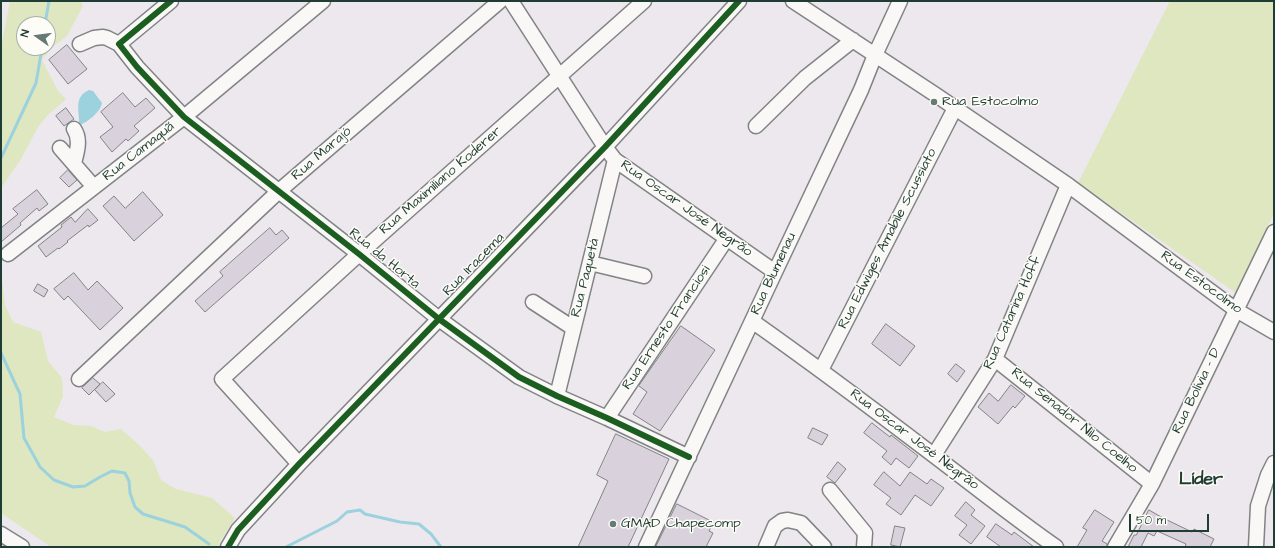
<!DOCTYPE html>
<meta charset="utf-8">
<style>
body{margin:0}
#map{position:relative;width:1275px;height:548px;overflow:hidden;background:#ede8ed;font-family:"Architects Daughter",sans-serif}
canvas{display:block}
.frame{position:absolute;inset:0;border:2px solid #1f3d34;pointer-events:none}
.north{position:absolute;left:16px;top:16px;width:40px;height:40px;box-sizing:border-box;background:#fdfcf7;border:1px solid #a4b0a9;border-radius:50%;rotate:284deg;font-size:11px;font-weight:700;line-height:16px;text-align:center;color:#1f3d34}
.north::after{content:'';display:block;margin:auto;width:14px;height:18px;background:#677975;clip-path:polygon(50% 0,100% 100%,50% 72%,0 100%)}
.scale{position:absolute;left:1129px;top:514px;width:80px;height:18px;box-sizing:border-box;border:2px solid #1f3d34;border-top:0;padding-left:5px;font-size:12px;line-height:14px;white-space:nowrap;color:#1f3d34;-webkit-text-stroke:3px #fdfcf7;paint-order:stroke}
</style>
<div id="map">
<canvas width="1275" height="548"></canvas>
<div class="frame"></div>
<div class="north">N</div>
<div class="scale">50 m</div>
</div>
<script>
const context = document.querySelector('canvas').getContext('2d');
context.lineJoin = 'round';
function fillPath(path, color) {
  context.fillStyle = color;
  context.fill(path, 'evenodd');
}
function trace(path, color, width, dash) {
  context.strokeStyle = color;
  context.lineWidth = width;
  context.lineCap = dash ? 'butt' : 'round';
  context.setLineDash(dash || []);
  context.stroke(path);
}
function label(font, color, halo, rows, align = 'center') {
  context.font = font + ' "Architects Daughter",sans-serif';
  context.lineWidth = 3;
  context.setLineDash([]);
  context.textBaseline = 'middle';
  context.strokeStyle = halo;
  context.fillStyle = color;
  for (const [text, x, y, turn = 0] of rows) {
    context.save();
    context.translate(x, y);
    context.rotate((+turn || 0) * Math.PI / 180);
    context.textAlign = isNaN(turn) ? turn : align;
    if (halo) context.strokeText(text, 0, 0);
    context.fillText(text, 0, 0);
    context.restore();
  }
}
fillPath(new Path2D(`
 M10,1H81L83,6L67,36L51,48L42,60L58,91L66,99L47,116L38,127L21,159L1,188V48ZM24,24H48V48H24Z
 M1170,1H1274V213L1236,293L1078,183Z
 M1,271L5,305L13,322L41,332L48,361L62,378L63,396L54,417L73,425L91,426L105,432L121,429L138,444L153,460L161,480L176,489L212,498L235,518L217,547H51L1,513Z`), '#dee7c0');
fillPath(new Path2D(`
 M89,90L93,91L102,103C101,111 88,122 80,125L79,124C80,111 73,97 89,90Z`), '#9cd1de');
trace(new Path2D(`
 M45,24L49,1
 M1,158L36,83L42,48
 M1,353L20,394L24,438L40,467L54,480L73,487L85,486L100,477L112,471L125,473L129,481L130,493L135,507L143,514L185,527L209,544
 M286,547L337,521L347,512L360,510L365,514L400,522L419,524L431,534L441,547`), '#9cd1de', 3);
const building = new Path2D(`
 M67,45L87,69L68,84L49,60Z
 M123,93L135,107L146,98L155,108L134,126L139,131L128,141L126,139L112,152L100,137L113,127L101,112Z
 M66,108L74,119L64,126L56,116Z
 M68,170L77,180L69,187L60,178Z
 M37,190L48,204L39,211L37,208L20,223L21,225L1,242V228L18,214L13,209Z
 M143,192L163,215L134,241L103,206L114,196L125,208Z
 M88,209L98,220L89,227L88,225L67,241L68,242L59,249L58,248L46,257L38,246L62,227L61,225L71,217L75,222Z
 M270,228L276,235L282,230L289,238L205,312L195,301L223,276L220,272Z
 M74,273L88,290L97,281L123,308L100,330L68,296L64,300L54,289Z
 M38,284L48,290L44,297L34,291Z
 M886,324L915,346L900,366L872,344Z
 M681,326L715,350L660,431L633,414L647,392L639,386Z
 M956,364L965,371L957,382L948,374Z
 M93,378L100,384L89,395L82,388Z
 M103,382L115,394L106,402L95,390Z
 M1011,385L1025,396L1015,408L1013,406L998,424L978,407L989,393L998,401Z
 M872,423L890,437L891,435L918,456L909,468L896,458L891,465L882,457L887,451L864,433Z
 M813,428L828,435L822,445L808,438Z
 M616,434L669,459L628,547H578L608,481L597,475Z
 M838,462L846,469L835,483L827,477Z
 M884,472L900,486L910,472L927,484L931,479L944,488L931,506L915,495L901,515L886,504L891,498L874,485Z
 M966,502L975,510L971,515L985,526L971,544L959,535L967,525L955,516Z
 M677,504L713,522L709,531L713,533L706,547H656Z
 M1095,510L1114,522L1102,541L1107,544V547H1077L1087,530L1083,528Z
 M1149,510L1163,518L1192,532L1194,529L1214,539L1210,547H1185L1186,544L1157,531L1154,536L1148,533L1141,547H1128L1134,535H1136Z
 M996,524L1012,535L1014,532L1034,547H1001L987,537Z
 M895,526L905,528L900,547L891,545Z`);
fillPath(building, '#d9d1dc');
trace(building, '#818485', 1);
const minor = new Path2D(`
 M511,1L605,147L615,160L775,272
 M793,1L936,95L1068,185L1236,310L1274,332
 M80,44L94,38L103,37L107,38L119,44L137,67L184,117L359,254L439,319L519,377L557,396L607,418L689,457
 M119,44L171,1
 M756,126L805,78L853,40
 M60,148L94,187
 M74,163C77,152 81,139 74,129
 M8,254L184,117L323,1
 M590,263L644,276
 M533,302L573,328
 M752,321C813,364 873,409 932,454C973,485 1013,517 1056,547
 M995,359L1152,484
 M821,370L955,108
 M79,379L279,191L500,1
 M557,396L615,160
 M607,418L727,238
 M934,455L995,359L1068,185
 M299,464L222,379L359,254L644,1
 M830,490L865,533L864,547
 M1,534L22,547
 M228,547L238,530L299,464L605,147L739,1
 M646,547L775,272L861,90L875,55L900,1
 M766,547L775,526L782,521L788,520L801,523L824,547
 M1115,547L1152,484L1274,232
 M1256,547L1258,506L1268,475L1274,463`);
trace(minor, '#818485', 17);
trace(minor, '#f9f8f7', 14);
trace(new Path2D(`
 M171,1L119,44L137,67L184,117L359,254L439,319L519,377L557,396L607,418L689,457
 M228,547L238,530L299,464L605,147L739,1`), '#1b5e20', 6);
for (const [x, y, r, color] of [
 [934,102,4,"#677975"],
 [613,524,4,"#677975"]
]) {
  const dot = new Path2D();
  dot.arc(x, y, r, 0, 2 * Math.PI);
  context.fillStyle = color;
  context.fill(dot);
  trace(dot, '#fdfcf7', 1.5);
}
label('14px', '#1f3d34', '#fdfcf7', [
 ["Rua Estocolmo",942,102],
 ["GMAD Chapecomp",621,524]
], 'left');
label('14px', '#1f3d34', '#fdfcf7', [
 ["Rua Camaquã",139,152,-38],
 ["Rua Marajó",322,154,-41],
 ["Rua Maximiliano Koderer",441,181,-41],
 ["Rua Oscar José Negrão",686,209,35],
 ["Rua Edwiges Amabile Scussiato",888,239,-63],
 ["Rua da Horta",384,259,39],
 ["Rua Iracema",474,265,-46],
 ["Rua Blumenau",774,274,-65],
 ["Rua Paquetá",586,278,-76],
 ["Rua Estocolmo",1201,283,36],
 ["Rua Catarina Hoff",1013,313,-66],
 ["Rua Ernesto Franciosi",667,328,-56],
 ["Rua Bolívia - D",1197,391,-64],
 ["Rua Senador Nilo Coelho",1074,421,39],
 ["Rua Oscar José Negrão",914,440,37]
]);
label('bold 18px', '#1f3d34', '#fdfcf7', [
 ["Líder",1201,480]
]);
</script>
